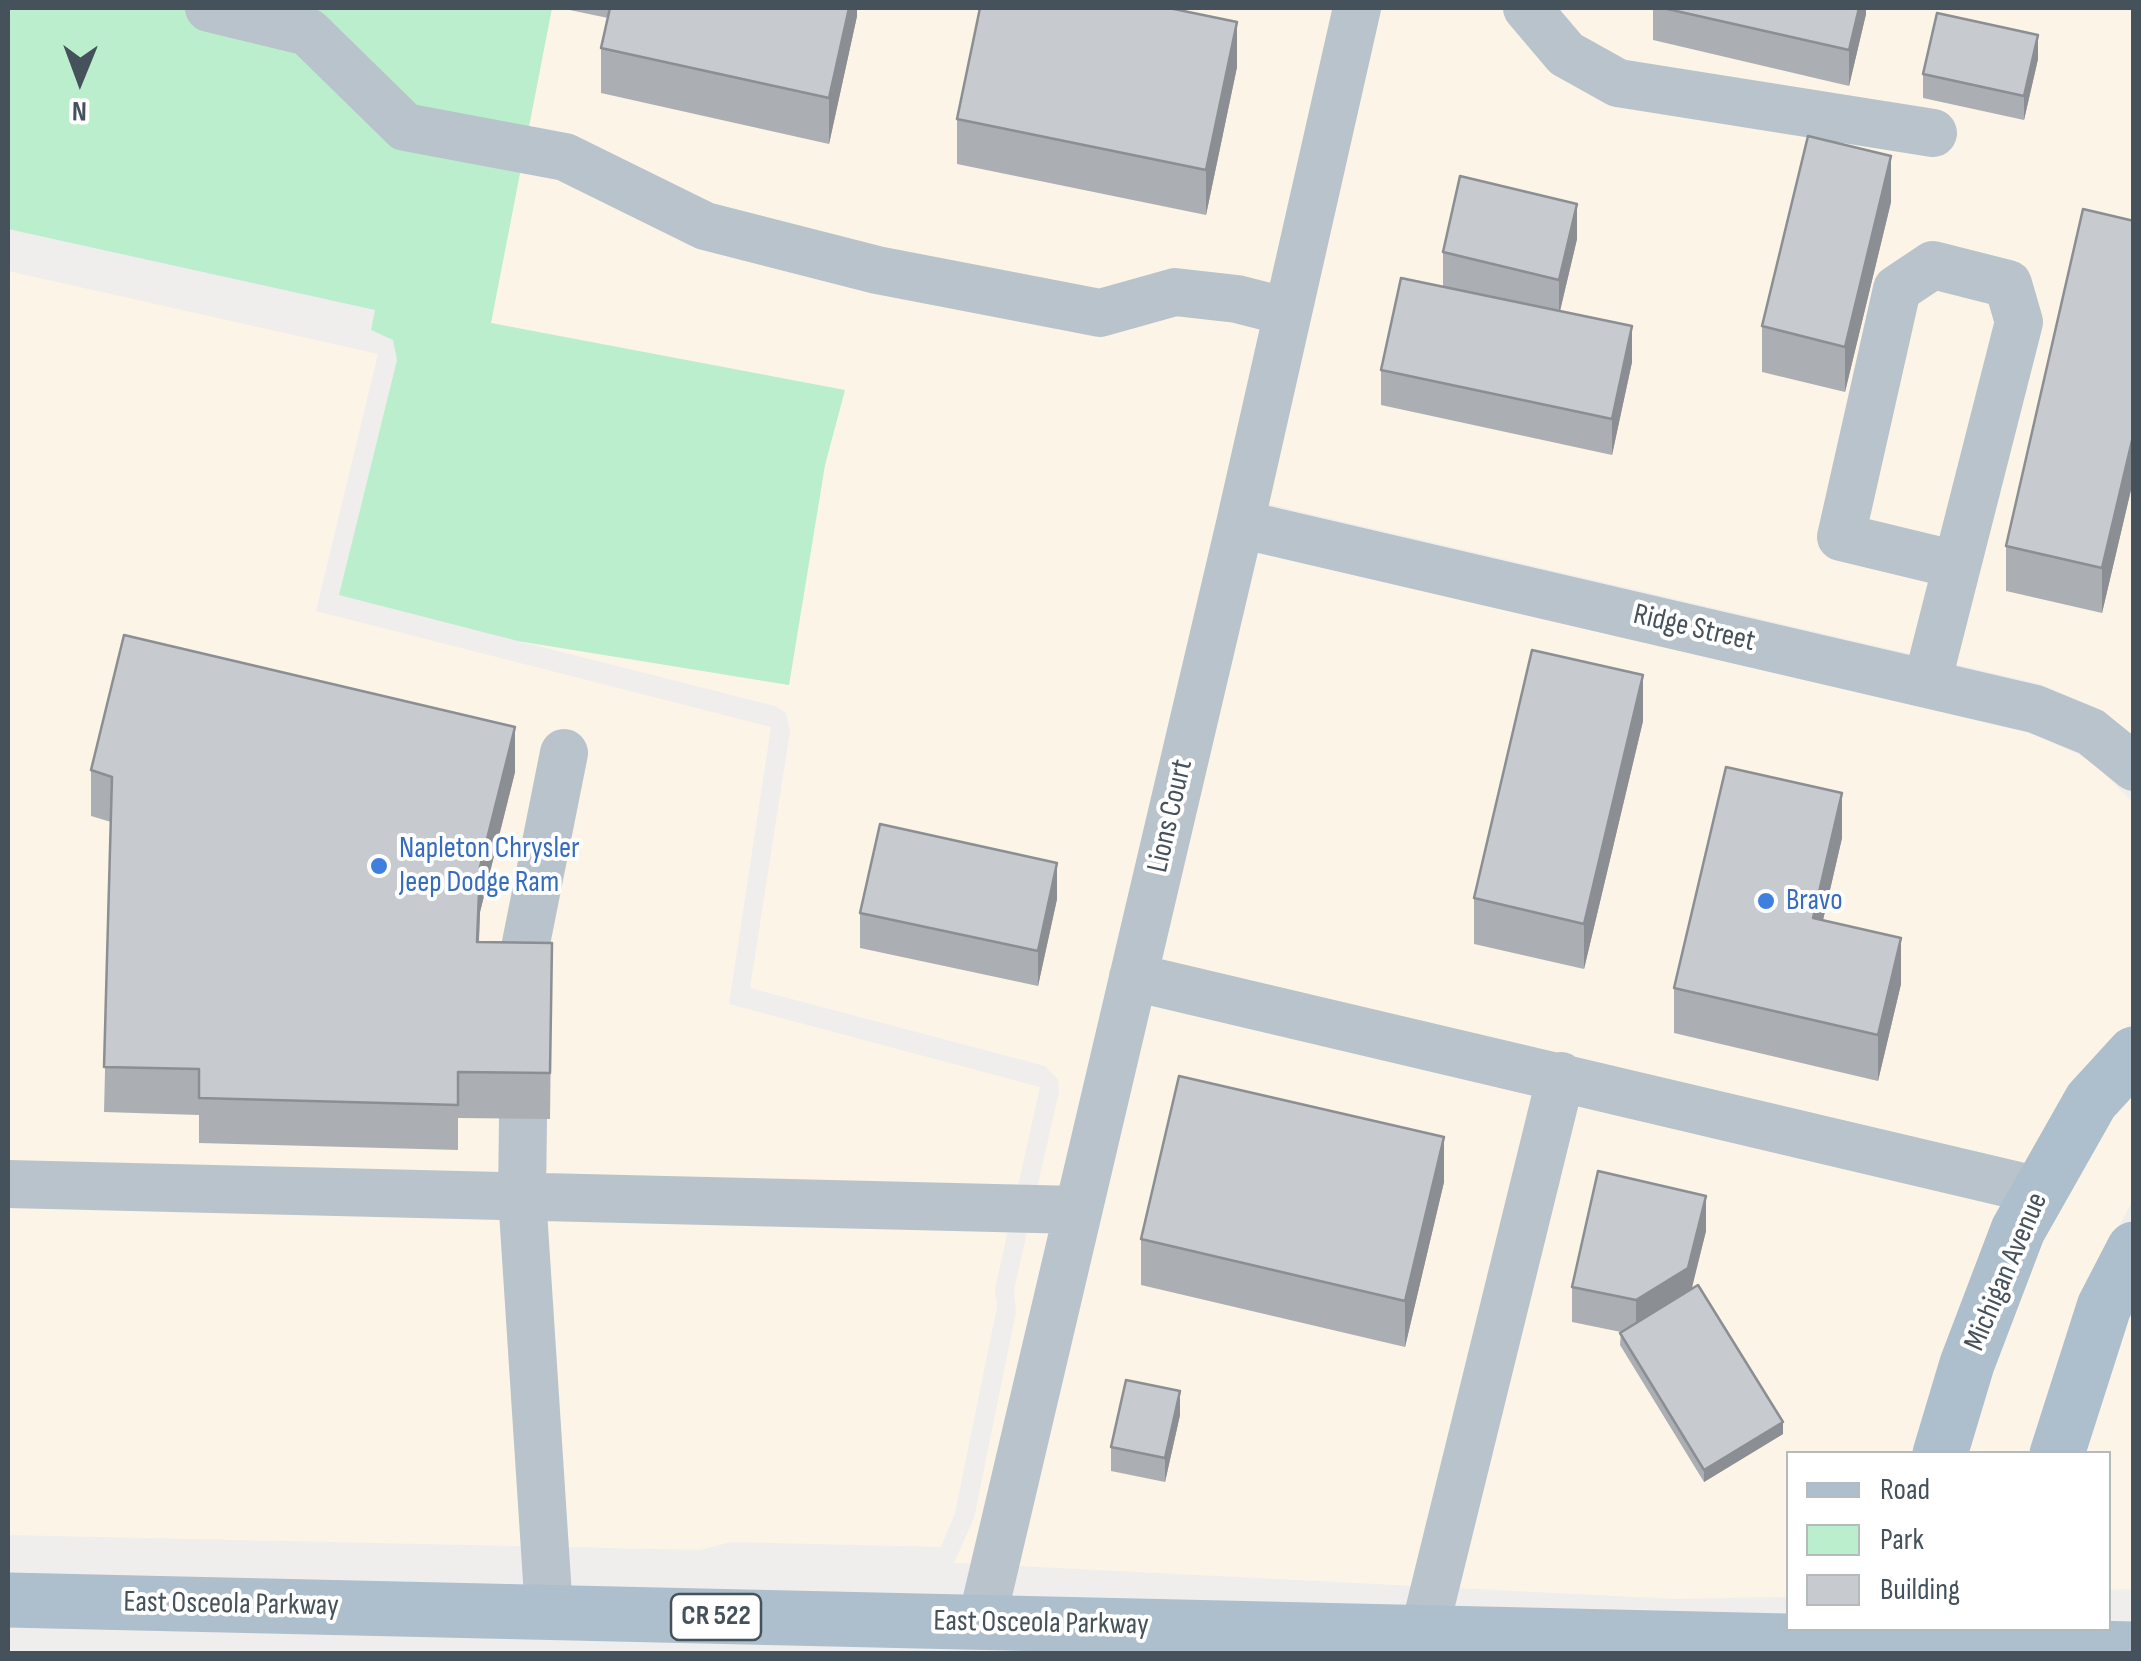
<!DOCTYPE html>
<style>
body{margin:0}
#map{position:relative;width:2141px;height:1661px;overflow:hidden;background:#f0eded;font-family:"Sofia Sans Condensed",sans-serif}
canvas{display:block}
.frame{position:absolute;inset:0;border:10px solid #46525b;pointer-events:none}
.legend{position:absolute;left:1786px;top:1451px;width:325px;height:180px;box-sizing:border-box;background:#fff;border:2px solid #b5babd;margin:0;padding:12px 18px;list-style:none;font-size:30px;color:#46525b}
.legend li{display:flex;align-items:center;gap:20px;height:50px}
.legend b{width:50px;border:2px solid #b5babd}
.north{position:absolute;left:30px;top:30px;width:100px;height:100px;-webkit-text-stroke:8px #fff;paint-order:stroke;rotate:181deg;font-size:28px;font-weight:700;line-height:40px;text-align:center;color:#46525b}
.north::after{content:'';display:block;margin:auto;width:35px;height:45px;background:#46525b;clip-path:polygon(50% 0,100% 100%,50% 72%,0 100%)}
</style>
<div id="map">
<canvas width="2141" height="1661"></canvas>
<div class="frame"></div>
<ul class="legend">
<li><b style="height:12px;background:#adbecd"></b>Road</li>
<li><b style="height:28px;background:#bbeecd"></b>Park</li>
<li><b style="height:28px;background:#c7cbd0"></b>Building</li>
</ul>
<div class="north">N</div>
</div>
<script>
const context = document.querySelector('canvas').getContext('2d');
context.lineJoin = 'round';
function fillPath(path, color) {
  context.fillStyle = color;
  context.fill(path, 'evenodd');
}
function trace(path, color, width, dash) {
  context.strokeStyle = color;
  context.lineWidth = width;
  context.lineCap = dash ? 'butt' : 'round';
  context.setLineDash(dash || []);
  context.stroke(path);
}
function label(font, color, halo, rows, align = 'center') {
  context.font = font + ' "Sofia Sans Condensed",sans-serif';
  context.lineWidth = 8;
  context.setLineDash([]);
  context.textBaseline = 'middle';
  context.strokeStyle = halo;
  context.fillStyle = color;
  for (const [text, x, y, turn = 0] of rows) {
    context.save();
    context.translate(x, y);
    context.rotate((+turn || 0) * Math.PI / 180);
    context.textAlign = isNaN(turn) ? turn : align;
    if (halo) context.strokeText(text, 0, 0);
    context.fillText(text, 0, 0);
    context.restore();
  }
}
fillPath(new Path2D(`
 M552,8H1334L1219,517L972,1564L954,1563L974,1518L1016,1312L1014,1290L1059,1092L1058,1079L1045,1066L750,988L790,731L786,713L775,706L518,641L789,685L825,465L844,391L491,323Z
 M1380,8H2133V736L2103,711L2040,684L1268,504Z
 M8,271L378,354L316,611L771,727L729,1004L1040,1087L995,1289L997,1307L955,1513L941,1547L731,1542L700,1550L8,1535Z
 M1256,552L2030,733L2080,755L2100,769L2133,803V1020L2076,1083L1917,1453L1788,1454V1597L1674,1599L1018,1566Z
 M2133,1090V1199L2085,1295L2033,1453L1964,1454L2038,1242L2109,1117Z
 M2133,1300V1589L2109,1590L2108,1454H2081Z`), '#fcf4e6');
fillPath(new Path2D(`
 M8,8H552L491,323L845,390L825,465L789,685L518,641L339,595L397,360L393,340L371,330L375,310L8,229Z`), '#bbeecd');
trace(new Path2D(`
 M209,8L308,32L405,127L565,157L705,226L877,270L1100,313L1175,292L1237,299L1288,312
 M1527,8L1566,54L1618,83L1933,133
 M1240,524L2035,709L2091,732L2134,767
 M1927,683L2019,322L2008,284L1933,265L1897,289L1841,537L1957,565
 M1133,977L2040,1191
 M524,988V953L564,753
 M523,1119L522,1196L549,1612
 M8,1184L1077,1210
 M981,1624L1240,524L1357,8
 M1424,1632L1561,1076`), '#b9c3cb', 48);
trace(new Path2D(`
 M1940,1454L1967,1364L2018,1230L2091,1101L2134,1054
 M2057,1454L2104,1307L2134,1249
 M8,1600L2134,1649`), '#adbecd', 55);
fillPath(new Path2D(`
 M560,8H857V16L829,144L601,93V48L608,18Z
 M1653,8H1866V14L1849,86L1653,40Z
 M2038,59L2024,120L1923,98V74Z
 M1237,67L1206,215L957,164V119Z
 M1891,202L1845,392L1762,372V326Z
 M2134,221V477L2102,613L2006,591V546Z
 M1577,239L1560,311L1632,362L1612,455L1381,405V370L1443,287V252Z
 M1643,721L1584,969L1474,944V898Z
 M91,770L515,772L480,912L479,942L552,943L550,1119L458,1118V1150L199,1143V1115L104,1112L111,822L91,816Z
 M1842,838L1823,920L1901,984L1878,1081L1674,1033V988Z
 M1057,899L1038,986L860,948V913Z
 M1444,1182L1405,1347L1141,1285V1239Z
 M1706,1231L1691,1289L1783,1434L1704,1482L1620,1345L1621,1332L1572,1322V1287Z
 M1180,1415L1165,1482L1111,1471V1447Z`), '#abafb3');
fillPath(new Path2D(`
 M849,8H857V16L829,144V98Z
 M1859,8H1866V14L1849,86V50Z
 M1237,22V67L1206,215V170Z
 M2038,35V59L2024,120V96Z
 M1891,156V202L1845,392V347Z
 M1577,204V239L1559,315V280Z
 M1632,326V362L1612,455V419Z
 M2134,432V477L2102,613V568Z
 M1643,675V721L1584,969V924Z
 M515,727V772L480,912L477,987L480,867Z
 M1842,793V838L1813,963V918Z
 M1057,863V899L1038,986V951Z
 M1901,938V984L1878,1081V1035Z
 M1444,1137V1182L1405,1347V1301Z
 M1706,1196V1231L1688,1304L1636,1335V1300Z
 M1180,1391V1415L1165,1482V1458Z
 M1783,1422V1434L1704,1482V1470Z`), '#8b8e92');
const building = new Path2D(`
 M610,8H849L829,98L601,48Z
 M980,8H1169L1237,22L1206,170L957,119Z
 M1663,8H1859L1849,50Z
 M1937,13L2038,35L2024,96L1923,74Z
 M1808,136L1891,156L1845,347L1762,326Z
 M1460,176L1577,204L1559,280L1443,252Z
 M2083,209L2134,221V432L2102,568L2006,546Z
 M1401,278L1632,326L1612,419L1381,370Z
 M124,635L515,727L480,867L477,942L552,943L550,1073L458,1072V1105L199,1098V1069L104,1067L112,777L91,770Z
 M1532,650L1643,675L1584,924L1474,898Z
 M1726,767L1842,793L1813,918L1901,938L1878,1035L1674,988Z
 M880,824L1057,863L1038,951L860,913Z
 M1179,1076L1444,1137L1405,1301L1141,1239Z
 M1598,1171L1706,1196L1688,1268L1636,1300L1572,1287Z
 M1698,1285L1783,1422L1704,1470L1620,1333Z
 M1126,1380L1180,1391L1165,1458L1111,1447Z`);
fillPath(building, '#c7cbd0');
trace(building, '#8b8e92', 2.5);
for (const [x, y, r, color] of [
 [379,866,10,"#3f7fe0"],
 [1766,901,10,"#3f7fe0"]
]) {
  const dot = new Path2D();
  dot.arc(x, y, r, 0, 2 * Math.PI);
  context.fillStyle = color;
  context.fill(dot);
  trace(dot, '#fff', 4);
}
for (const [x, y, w] of [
 [716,1617,90]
]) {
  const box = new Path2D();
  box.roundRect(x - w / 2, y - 23, w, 46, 8);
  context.fillStyle = '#fff';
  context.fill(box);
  trace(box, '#46525b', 2.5);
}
label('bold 28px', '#46525b', null, [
 ["CR 522",716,1617]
]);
label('30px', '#46525b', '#fff', [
 ["Ridge Street",1694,629,13],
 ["Lions Court",1171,816,-77],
 ["Michigan Avenue",2007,1272,-67],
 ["East Osceola Parkway",231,1605,1],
 ["East Osceola Parkway",1041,1624,1]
]);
label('30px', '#366cbe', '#fff', [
 ["Napleton Chrysler",399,849],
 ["Jeep Dodge Ram",399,883],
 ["Bravo",1786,901]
], 'left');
</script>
